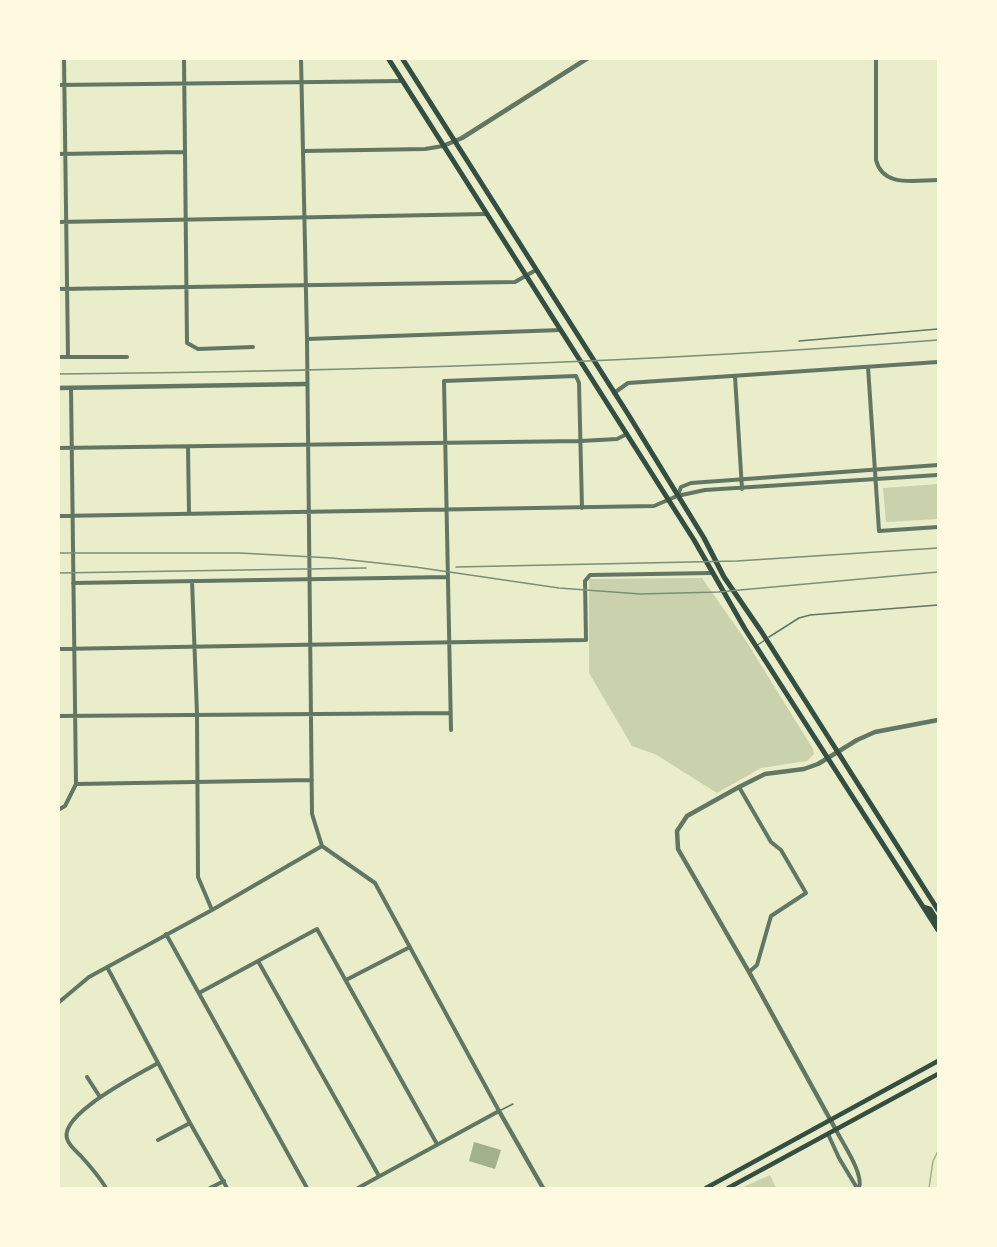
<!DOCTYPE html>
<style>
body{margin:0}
#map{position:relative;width:997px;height:1247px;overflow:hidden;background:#e9edc9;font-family:Raleway,sans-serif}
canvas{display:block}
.frame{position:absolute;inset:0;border:60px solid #fefae0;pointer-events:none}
</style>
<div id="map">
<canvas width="997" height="1247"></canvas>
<div class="frame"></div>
</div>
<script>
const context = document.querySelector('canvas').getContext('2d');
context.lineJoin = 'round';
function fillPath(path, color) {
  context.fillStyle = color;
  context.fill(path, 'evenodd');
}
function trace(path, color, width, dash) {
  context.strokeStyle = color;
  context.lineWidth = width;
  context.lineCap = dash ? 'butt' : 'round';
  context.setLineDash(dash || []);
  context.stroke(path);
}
fillPath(new Path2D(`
 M938,484V519L886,522L883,488Z
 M702,578L746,641L813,749L814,754L807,761L761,768L717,793L655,754L632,746L589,673V579Z
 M770,1175L776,1188H741Z`), '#cad2ad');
fillPath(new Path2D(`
 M474,1142L501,1150L495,1169L469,1161Z`), '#a3b18a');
trace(new Path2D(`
 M929,1188L933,1161L938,1151`), '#a3b18a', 1.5);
trace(new Path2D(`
 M799,341L938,329
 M769,637L799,618L810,615L938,605
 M756,646L765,640
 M501,1110L513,1104`), '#617663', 1.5);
trace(new Path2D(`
 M64,58L68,357
 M184,58L187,343L198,349L253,347
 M301,58L307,339C308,497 309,655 312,814L322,846L375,883L499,1111L358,1188
 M876,58V160C883,188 915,180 938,180
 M58,85L403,81
 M304,151L425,149L443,146
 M58,154L184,152
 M58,222L487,214
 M58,289L515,282L536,270
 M307,339L561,330
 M58,357H127
 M868,367L879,531L938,527
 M735,376L742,489
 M614,393L628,383L938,362
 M188,447L189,514
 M58,448L581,441L617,439L627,434
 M678,495L681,487L691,483L938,465
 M58,516L654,506L677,496L705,490L938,475
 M192,581L197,714L198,877L212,910
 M73,583L448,577
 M58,649L586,640L585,581L590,575L711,573
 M58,716L450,713
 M451,730L444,381L576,376L579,383L582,508
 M76,784L312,780
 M739,787L771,842L781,850L806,893L771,916L757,965L749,972
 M58,810L65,806L76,784L71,388
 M166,934L307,1188
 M258,961L379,1176
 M107,967L190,1123L227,1188
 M346,980L410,947
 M199,993L317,929L437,1144
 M58,1003L89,977L212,910L322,846
 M87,1077L100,1097
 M836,1130C843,1144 864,1174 859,1188
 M828,1134L839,1158L857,1188
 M158,1140L190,1123
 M106,1188C99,1176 90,1166 80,1155C76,1151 70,1146 68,1141C54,1116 140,1074 158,1063
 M210,1188L224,1181`), '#617663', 4);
trace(new Path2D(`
 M443,146L462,138L588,58
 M58,388L307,384
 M499,1111L543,1188
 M836,1130L749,972L678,849L677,831L687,816L739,787L765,774L804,769L818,764L857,740L875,732L938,720`), '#617663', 4.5);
trace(new Path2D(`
 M706,1188L938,1061
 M728,1188L938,1074`), '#344e41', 4.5);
trace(new Path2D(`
 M388,58L694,540L745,629L938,930
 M402,58L628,414L704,538L724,577L761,631L938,910
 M924,907L930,909L938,922`), '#344e41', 5);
trace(new Path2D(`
 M58,374C352,371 646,363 938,340
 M58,553H240L332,558L415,567L559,588L640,594L718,592L938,572
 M456,567L737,561L938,548
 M58,573L366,568`), '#7c8e77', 1.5);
</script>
